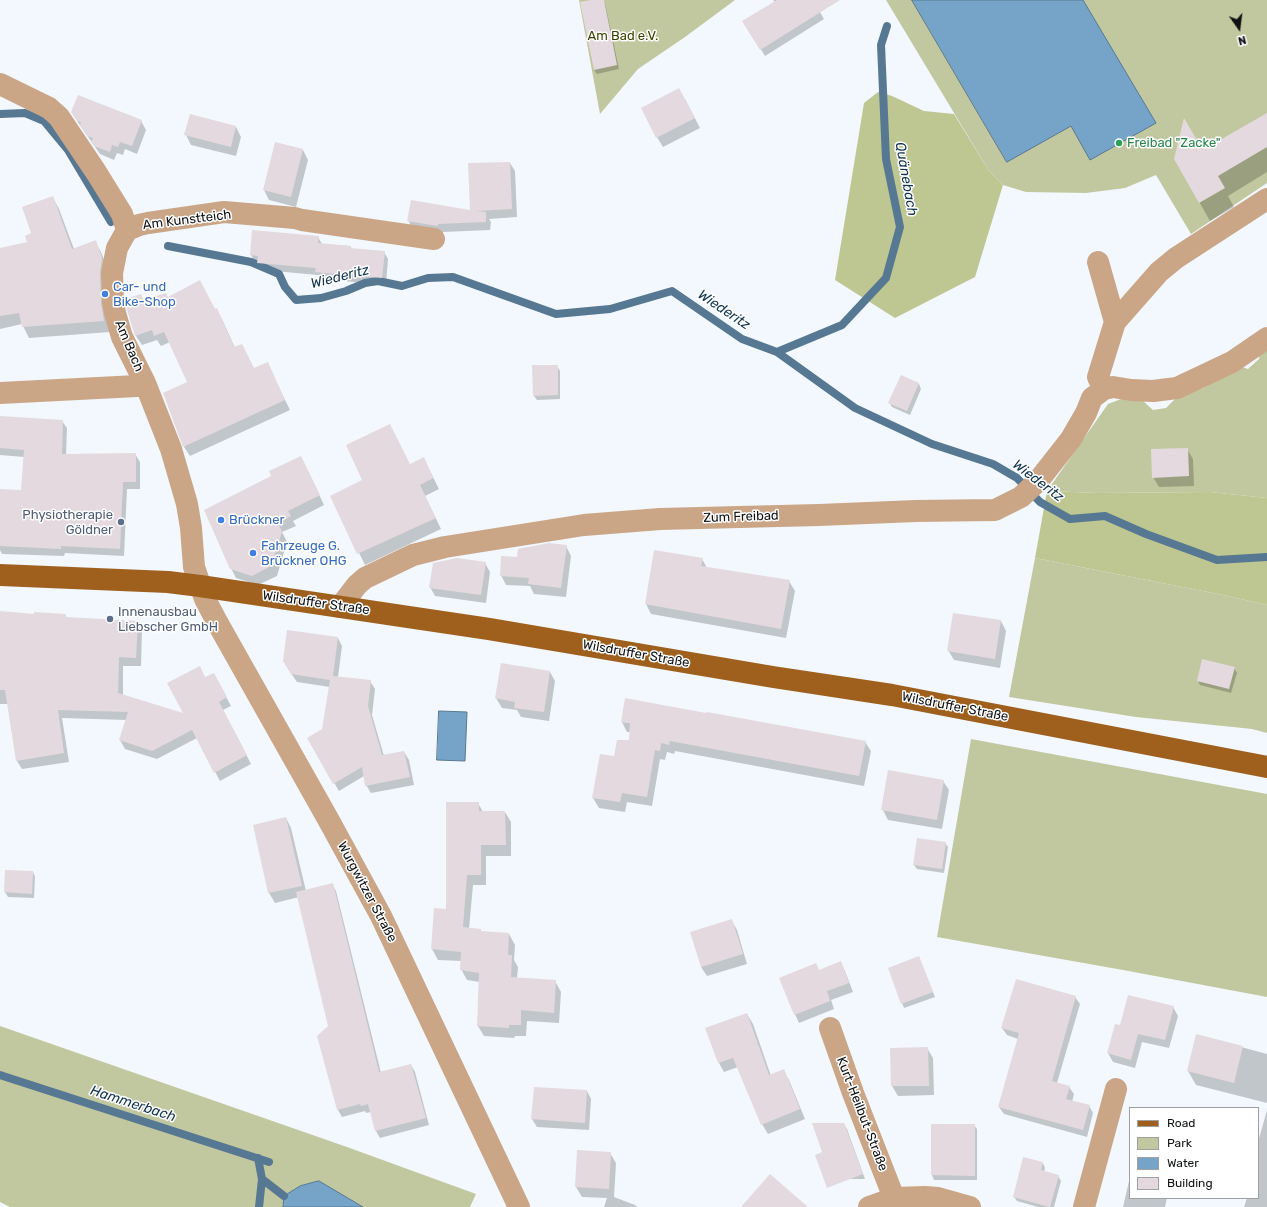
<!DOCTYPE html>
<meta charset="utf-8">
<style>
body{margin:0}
#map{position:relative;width:1267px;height:1207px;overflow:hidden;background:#f2f8fe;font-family:Rubik,sans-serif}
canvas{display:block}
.legend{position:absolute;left:1129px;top:1107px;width:130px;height:92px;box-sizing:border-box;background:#fff;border:1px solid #9fa0a1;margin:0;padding:5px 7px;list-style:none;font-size:12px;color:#0f1113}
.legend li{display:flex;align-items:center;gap:8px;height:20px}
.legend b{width:20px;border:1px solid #9fa0a1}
.north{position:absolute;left:1219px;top:8px;width:40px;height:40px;-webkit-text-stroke:3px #fff;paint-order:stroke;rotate:166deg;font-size:11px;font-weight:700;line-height:16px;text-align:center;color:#0f1113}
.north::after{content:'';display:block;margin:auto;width:14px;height:18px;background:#0f1113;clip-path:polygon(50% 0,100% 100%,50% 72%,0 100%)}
</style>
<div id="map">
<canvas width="1267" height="1207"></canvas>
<ul class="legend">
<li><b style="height:5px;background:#9f601d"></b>Road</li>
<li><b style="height:11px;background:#c1c89f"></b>Park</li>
<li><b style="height:11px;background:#76a4c8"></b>Water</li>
<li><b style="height:11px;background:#e4d9de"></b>Building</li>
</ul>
<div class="north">N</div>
</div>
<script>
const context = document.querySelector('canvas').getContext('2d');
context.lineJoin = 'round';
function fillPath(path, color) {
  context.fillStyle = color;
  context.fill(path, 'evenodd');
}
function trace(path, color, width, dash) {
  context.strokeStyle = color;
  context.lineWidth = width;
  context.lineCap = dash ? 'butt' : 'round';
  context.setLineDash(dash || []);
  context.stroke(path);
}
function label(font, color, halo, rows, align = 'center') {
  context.font = font + ' Rubik,sans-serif';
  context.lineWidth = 3;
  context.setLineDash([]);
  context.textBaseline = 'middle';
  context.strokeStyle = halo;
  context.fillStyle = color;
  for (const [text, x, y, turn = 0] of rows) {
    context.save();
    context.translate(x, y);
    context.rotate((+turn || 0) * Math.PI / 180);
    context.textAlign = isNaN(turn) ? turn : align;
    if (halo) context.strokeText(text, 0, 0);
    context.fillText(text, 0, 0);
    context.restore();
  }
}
fillPath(new Path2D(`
 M579,0H735L685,37L638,69L600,114Z
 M886,0H1267V183L1191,234L1156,175L1125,188L1086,193L1026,192L1003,185L989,171Z
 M1267,347V498L1210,492L1098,493L1047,491L1108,404L1121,399L1142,400L1153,410L1166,408L1176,398L1203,388L1239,366L1248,369L1259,359L1260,350Z
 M1035,558L1223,595L1267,605V733L1252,729L1136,717L1009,697Z
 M971,739L1267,794V997L1123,970L937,937Z
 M0,1026L347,1147L476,1194L470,1207H10L0,1202Z`), '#c1c89f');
fillPath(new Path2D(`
 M878,92L892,96L924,111L954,114L989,171L1003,185L975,277L895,318L835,280L864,103Z
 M1047,491L1098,493L1210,492L1267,498V605L1223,595L1035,558Z`), '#bec791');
const water = new Path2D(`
 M912,0H1083L1156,123L1090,160L1071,126L1007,162Z
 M439,711L467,712L465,761L437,760Z
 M319,1181L363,1207H283L284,1196L300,1186Z`);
fillPath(water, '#76a4c8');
trace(water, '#577892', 1);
fillPath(new Path2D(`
 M596,0H603L605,3L619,69L597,74L594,70Z
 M773,0H813L824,19L765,56L748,28L775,2Z
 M685,99L700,128L663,147L657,137Z
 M1267,119V172L1228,196L1234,207L1210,221L1175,159L1220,141Z
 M77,121H141L146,130L137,154L125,149L123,155L117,153L114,160L100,154Z
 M236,127L241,137L236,156L191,145L186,135Z
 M276,143L303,150L308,160L296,207L269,200L264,190Z
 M510,163L515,171L517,217L489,219L491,222L490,230L443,232L442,234L413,229L408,220L472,211Z
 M53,198L59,209L74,249L95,241L101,252L108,270L110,332L29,338L22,324L0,329V249L28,243Z
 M318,237L322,244L350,246L352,249L384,252L388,259L386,285L321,279L318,275L263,270L258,262H255L251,255Z
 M141,295L144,301L168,298L215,310L222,319L235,348L242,345L254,369L267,363L290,410L190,456L184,447L164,394L189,382L170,342L161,346L157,340L142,345L136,336L128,310Z
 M557,366L560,371V399L537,400L534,396Z
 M901,376L919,384L921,389L910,415L892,407L889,402Z
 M0,417L62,421L67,428L66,455L135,454L140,462V489H127L124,556L65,553L64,556L2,554L0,550V512L22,491L24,457L0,455Z
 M1187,449L1193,459L1194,486L1159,487L1153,477Z
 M424,459L439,489L425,496L441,529L365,565L331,496L410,465Z
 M306,467L324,505L293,521L296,526L282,532L287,542L277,576L258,585L236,578L231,568Z
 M566,546L571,556L566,597L534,594L530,586L506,585L501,575L518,558Z
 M702,559L707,568L789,581L795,591L786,638L651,614L646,604Z
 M485,563L490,572L486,603L435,596L430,587Z
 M0,612L35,615H65L67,618L138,622L142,630L141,666H123V695L185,715L205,678L218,682L231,706L223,710L251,764L220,781L197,738L157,759L125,749L120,740L127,720L62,718L69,762L22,769L17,761L8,704H0Z
 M1001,621L1006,631L1000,668L954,660L948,650Z
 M338,638L342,646L338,677L370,681L375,689L372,715L384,756L404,752L409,760L414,785L371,793L366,785L364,776L339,791L308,739L323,729L330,687L297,682L288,669Z
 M502,664L550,672L555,681L549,721L521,717L517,710L502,708L496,698Z
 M1234,668L1237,673L1231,693L1200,685L1198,681Z
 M622,722L865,742L871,751L864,786L675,751L674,754L667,752L665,760L660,759L652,806L627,802L625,812L599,808L593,798L615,757L630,741L631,732H627Z
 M943,781L949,790L942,829L888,820L883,810Z
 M478,803L483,812H505L511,822V856H486V885H473L469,929L480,930L482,932L509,934L515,945L514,960L518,967L517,978L555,981L561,992L559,1023L527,1021L526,1036H515L514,1038L484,1036L478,1026L480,982L467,980L461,969L462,961L438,960L432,949L435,909L447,910Z
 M286,818L291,828L306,891L332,884L336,891L381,1073L411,1065L415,1072L429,1125L380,1138L376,1131L371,1112L366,1113L365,1111L342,1117L338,1110L330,1027L299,897L275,903L269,893L254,826Z
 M945,843L948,847L944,873L917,869L914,865Z
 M6,871L33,872L35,877L34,898L8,897L5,892Z
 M732,921L737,930L747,964L707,976L701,967Z
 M919,957L935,997L904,1008L902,1003Z
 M841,963L845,971L853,992L831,1000L834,1009L799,1023L795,1014L819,971Z
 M1075,997L1080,1004L1057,1083L1069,1087L1074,1094L1072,1102L1089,1106L1093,1113L1087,1137L1004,1114L999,1107L1018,1039L1007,1035L1002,1028Z
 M1173,1007L1178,1016L1169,1048L1142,1042L1135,1068L1113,1062L1108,1053L1121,1027Z
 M747,1014L753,1024L771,1076L783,1070L789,1080L805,1119L768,1134L762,1124L738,1067L724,1072L719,1063Z
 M1197,1035L1267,1054V1103L1196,1085L1188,1071Z
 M927,1048L933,1058L934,1095L898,1096L892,1086V1049Z
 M587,1091L591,1099L589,1130L537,1127L532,1119Z
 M1267,1110V1207H1244L1247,1198H1258V1142Z
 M844,1124L847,1129L865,1179H826L823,1153Z
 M932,1125H974L977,1129V1180H934L932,1175Z
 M610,1153L616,1163L614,1197L635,1205L637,1207H604L607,1198L582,1197L576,1187Z
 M1043,1163L1045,1168L1044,1172L1058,1176L1061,1181L1054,1207H1038L1017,1201L1014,1197Z
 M1130,1177V1198H1167L1165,1207H1123Z`), '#0003');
trace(new Path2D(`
 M0,114L25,113L44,121L68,150L111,222
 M168,246L251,262L279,274L285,287L296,300L321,298L346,291L365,283L378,281L402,286L428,278L453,277L556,314L610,309L672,291L742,339L777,352L855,408L932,444L993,464L1017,478L1040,502L1070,519L1105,516L1146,534L1217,560L1267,557
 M777,352L842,325L886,278L900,227L886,159L881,45L887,26
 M0,1075L269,1162
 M258,1158L262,1179L259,1207
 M262,1179L284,1196`), '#577892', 8);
fillPath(new Path2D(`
 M591,0H604L617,65L594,70L580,2Z
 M777,0H840L760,50L742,21Z
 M679,88L695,118L656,138L641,108Z
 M78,95L142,120L132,146L120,142L118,147L112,145L110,152L94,146L91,142L93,138L87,136L80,125L81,122L77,121L71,112Z
 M1267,113V147L1218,176L1225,188L1199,203L1174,159L1184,118L1201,147L1218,136L1220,140Z
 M190,114L236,126L231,147L184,135Z
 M275,142L303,149L291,197L263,190Z
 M510,162L512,209L476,211L486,212V222L438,224V226L407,221L411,200L470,210L468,163Z
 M53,196L72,249L96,240L102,258L100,273L101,303L104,321L22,327L19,313L0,316V248L27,242L25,236L31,233L22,207Z
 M252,230L319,236L318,243L351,246L350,248L385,251L382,278L315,272L316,268L257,263L258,256L250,255Z
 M200,280L215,309L217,308L234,347L242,344L254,368L268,362L285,400L183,447L163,393L187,382L164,332L154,336L152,330L135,336L127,310L125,299L141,294L143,300L166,293L168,297Z
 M532,365H558V395L533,396Z
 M901,375L919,383L907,411L888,403Z
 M0,416L63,420L62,454L136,453V482H123L120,549L61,546V549L0,546V489L21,490L24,450L0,448Z
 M390,424L410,464L424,457L433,478L420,485L436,518L357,554L330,496L362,480L346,445Z
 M1188,448L1189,476L1152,478L1151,449Z
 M301,456L320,495L288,511L291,516L278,523L282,532L271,566L252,576L230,569L204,510L271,476L269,471Z
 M549,543L567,545L561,588L528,584L529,578L500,576L501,556L517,557L518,549Z
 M654,550L703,558L701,566L790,580L781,629L645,604Z
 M457,558L486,562L481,595L429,588L433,563Z
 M0,611L34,614V612L66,614V617L138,621L136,658L119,657L118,693L183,713L167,683L200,666L205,677L214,673L227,697L219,702L247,755L214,773L192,730L152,751L119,740L128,712L58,710L64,753L16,761L5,690H0Z
 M953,613L1001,620L995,659L947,651Z
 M287,630L338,637L333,676L371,680L368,706L382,755L404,751L410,777L365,786L362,767L333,784L307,738L322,729L330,680L291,674L283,661Z
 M1202,659L1235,667L1229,689L1197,681Z
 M501,663L550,671L544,712L514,708L515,702L495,698Z
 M625,698L706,713L707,712L866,741L859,776L670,741L669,745L661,743L660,751L655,750L647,797L622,793L620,802L592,798L600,754L614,756L617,740H629L630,723L621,722Z
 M888,770L944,780L937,820L881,810Z
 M446,802H479V811H505L506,845H481V875H467L463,927L481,929V931L509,933L508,955H512L511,977L556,980L554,1013L521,1010V1025H509V1028L477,1026L479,973L460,970L461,952L431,949L434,908L446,909Z
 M286,817L302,886L268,893L253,825Z
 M917,838L946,842L942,869L913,865Z
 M5,870L33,871L32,894L4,892Z
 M333,883L379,1072L411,1064L426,1118L375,1131L368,1104L361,1106L360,1104L337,1110L317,1036L328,1026L296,892Z
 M732,919L743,954L701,967L690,932Z
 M919,956L933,992L901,1004L888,968Z
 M841,961L849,983L827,991L830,1001L794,1015L779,978L816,963L819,970Z
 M1016,979L1076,996L1052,1081L1070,1086L1066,1099L1090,1105L1083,1130L998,1107L1019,1033L1001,1028Z
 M1128,995L1174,1006L1165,1040L1138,1034L1131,1060L1107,1053L1115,1024L1120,1025Z
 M747,1013L769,1075L784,1069L800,1109L761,1125L733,1058L718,1063L705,1028Z
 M1196,1034L1243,1046L1234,1083L1187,1071Z
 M928,1047L929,1086H891L890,1048Z
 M534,1087L587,1090L585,1123L531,1119Z
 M812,1123H844L863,1174L827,1188L815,1155L822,1152Z
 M931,1124H975V1176L931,1175Z
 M577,1150L611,1152L609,1189L575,1187Z
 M1023,1157L1043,1162L1041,1170L1059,1175L1050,1207L1013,1197Z
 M770,1174L808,1207H741Z`), '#e4d9de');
trace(new Path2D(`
 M0,84L49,108L59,117L96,172L122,214L127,230L117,248L112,273L113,302L115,313L122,337L145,383L171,449L187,504L191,528L194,567L205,599L217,622L328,819L381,916L519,1207
 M127,230L139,225L148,223L224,212L295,218L302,220L434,239
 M1098,262L1115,322
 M1104,389L1098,377L1115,322L1159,272L1176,258L1267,199
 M0,393L137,386
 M340,607L357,585L365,578L413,555L445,547L584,525L660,519L819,515L916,511L995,510L1021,497L1038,481L1071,439L1086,413L1092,398L1104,389L1113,387L1131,390L1153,391L1177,388L1232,362L1267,338
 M830,1028L853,1093L894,1198
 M869,1207L894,1198L925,1197L938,1198L970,1207
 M1084,1207L1116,1089`), '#caa687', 22);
trace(new Path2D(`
 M0,575L168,582L200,586L489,629L773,677L892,695L1267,767`), '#9f601d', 22);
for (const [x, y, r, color] of [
 [1119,143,4,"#2e9e5b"],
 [105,294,4,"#3f7fe0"],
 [221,520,4,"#3f7fe0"],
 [121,522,4,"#5c6f8a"],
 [253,553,4,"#3f7fe0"],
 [110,619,4,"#5c6f8a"]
]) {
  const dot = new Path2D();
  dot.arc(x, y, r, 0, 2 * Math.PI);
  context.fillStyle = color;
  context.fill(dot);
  trace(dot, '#fff', 1.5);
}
label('13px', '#3c4201', '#fff', [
 ["Am Bad e.V.",623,36]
]);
label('13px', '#27864d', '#fff', [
 ["Freibad \"Zacke\"",1127,143]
], 'left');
label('13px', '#0f1113', '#fff', [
 ["Am Kunstteich",187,220,-7],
 ["Am Bach",129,346,67],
 ["Zum Freibad",741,517,-2],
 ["Wilsdruffer Straße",316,603,8],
 ["Wilsdruffer Straße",636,654,10],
 ["Wilsdruffer Straße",955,707,11],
 ["Wurgwitzer Straße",367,892,62],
 ["Kurt-Heilbut-Straße",862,1114,69]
]);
label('13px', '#366cbe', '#fff', [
 ["Car- und",113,287],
 ["Bike-Shop",113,302],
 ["Brückner",229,520],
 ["Fahrzeuge G.",261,546],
 ["Brückner OHG",261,561]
], 'left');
label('13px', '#4e5e75', '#fff', [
 ["Physiotherapie",113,515],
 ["Göldner",113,530],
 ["Innenausbau",118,612,"left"],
 ["Liebscher GmbH",118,627,"left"]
], 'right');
label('italic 14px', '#123650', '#fff', [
 ["Quänebach",906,179,80],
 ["Wiederitz",340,277,-14],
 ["Wiederitz",724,310,34],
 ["Wiederitz",1038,481,37],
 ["Hammerbach",133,1104,18]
]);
</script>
